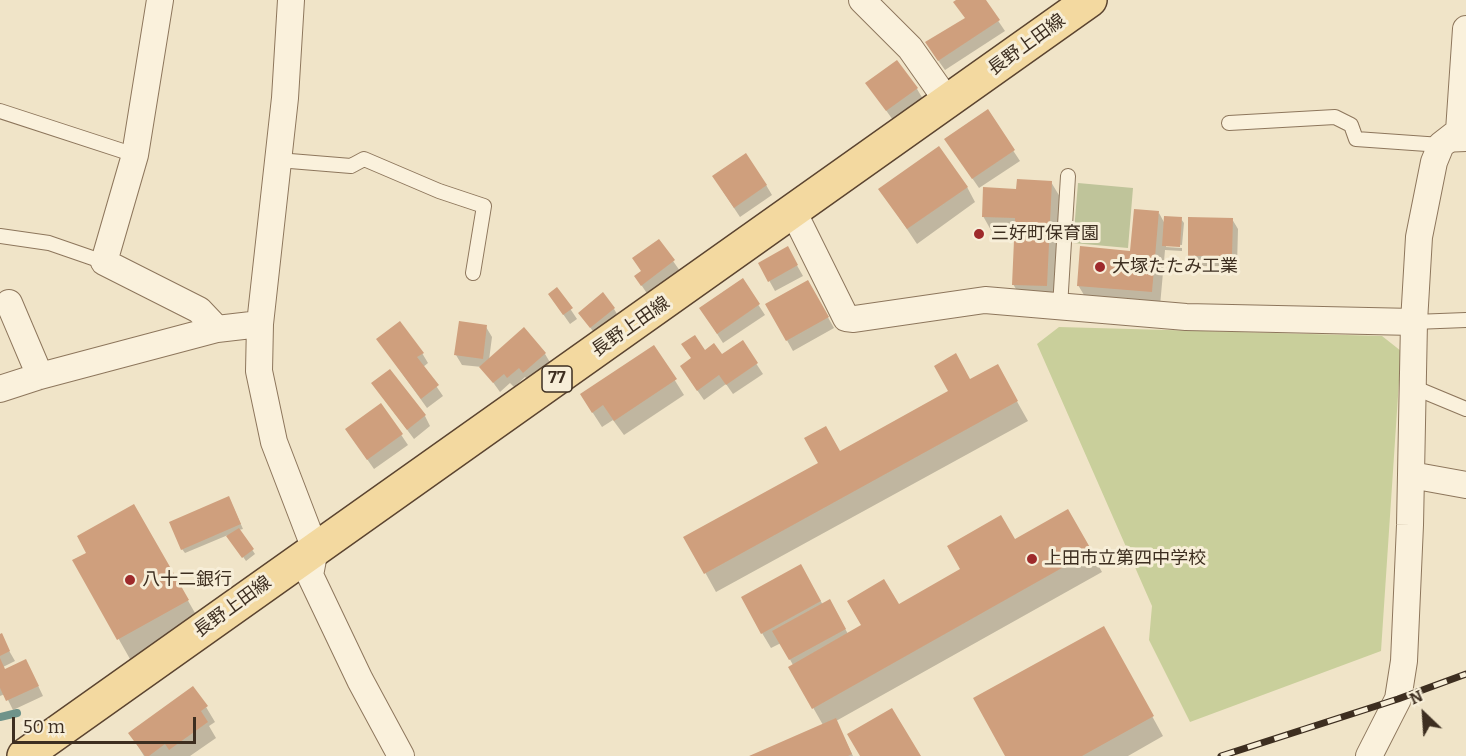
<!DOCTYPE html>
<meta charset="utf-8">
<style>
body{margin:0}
#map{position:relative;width:1466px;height:756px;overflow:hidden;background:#f0e4c8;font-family:Bitter,serif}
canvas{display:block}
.north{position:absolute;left:1394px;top:684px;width:60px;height:60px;-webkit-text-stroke:4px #f7eed8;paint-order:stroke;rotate:335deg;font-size:16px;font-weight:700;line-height:24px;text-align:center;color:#3d2e20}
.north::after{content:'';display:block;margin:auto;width:21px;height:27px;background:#3d2e20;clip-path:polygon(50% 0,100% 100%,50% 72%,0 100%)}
.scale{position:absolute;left:12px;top:717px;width:184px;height:27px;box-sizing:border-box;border:3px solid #3d2e20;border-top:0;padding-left:8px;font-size:18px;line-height:21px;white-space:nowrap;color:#3d2e20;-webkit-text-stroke:4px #f7eed8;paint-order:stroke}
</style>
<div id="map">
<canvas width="1466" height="756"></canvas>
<div class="north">N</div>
<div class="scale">50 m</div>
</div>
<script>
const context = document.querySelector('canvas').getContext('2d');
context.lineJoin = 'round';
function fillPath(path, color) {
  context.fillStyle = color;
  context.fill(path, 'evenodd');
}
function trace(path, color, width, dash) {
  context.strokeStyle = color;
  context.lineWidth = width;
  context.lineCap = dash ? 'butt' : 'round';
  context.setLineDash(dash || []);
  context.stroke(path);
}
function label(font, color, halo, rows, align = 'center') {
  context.font = font + ' Bitter,"Noto Sans JP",serif';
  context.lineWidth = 6;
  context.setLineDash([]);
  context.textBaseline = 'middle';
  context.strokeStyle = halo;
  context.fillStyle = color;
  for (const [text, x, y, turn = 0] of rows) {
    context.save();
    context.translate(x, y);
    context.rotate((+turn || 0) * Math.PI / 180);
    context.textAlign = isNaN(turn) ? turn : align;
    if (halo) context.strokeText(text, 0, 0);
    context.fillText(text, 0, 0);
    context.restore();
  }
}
fillPath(new Path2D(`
 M1059,327L1382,336L1401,351L1381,651L1190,722L1149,640L1152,606L1037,344Z`), '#c9cf9b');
fillPath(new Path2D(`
 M1078,183L1133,188L1128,248L1073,243Z`), '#bfc49a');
fillPath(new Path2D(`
 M959,0H984L1005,31L945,70L933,53L966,19Z
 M867,84L917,89L923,99L893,120Z
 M987,111L1020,161L979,188L952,149Z
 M1051,182L1060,197L1055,301L1022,299L1013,284L1016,233L992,232L983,216Z
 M766,185L772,195L740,217L720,187Z
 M967,187L975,202L917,244L880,189Z
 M1159,213L1165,224L1181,219L1184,223L1182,245L1166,244V247L1182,248V251L1165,250L1160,306L1087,300L1078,285L1132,252Z
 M1232,219L1238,229L1237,266H1195L1189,256Z
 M659,241L680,271L648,295L636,277L642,272Z
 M787,248L803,276L775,291L760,264Z
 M742,280L765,315L723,343L707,318Z
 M808,282L834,328L793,351L767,305Z
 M557,289L577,319L570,324L549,294Z
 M614,309L620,319L597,337L580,313Z
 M486,327L492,337L489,360L545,354L551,364L530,382L525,377L514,387L510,383L500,392L482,367L462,365L456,355Z
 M378,340L422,353L428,363L423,367L443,396L427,408Z
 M742,342L763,374L733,394L726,384L704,400L688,377L704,352L721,356Z
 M654,347L684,395L624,435L613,420L602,427L591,410Z
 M997,366L1028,421L716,592L686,538Z
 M373,384L425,416L430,426L414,439Z
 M381,405L408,445L374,469L353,439Z
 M231,502L243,529L239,530L255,554L246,561L228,535L185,553L182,549Z
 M134,506L199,620L130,659L74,560L88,553Z
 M1068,511L1102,572L836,721L853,756H752L823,725L790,667L793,665L781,643L771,648L762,633L800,566L823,605L830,601L848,634Z
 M0,635L15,661L3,667L5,670L31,671L43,696L13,710L5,694L0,696Z
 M1114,647L1163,736L1128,756H1007Z
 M206,707L215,722L209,726L216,738L190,756H144L130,733Z`), '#0003');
trace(new Path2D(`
 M0,717L17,713`), '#6f938a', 8);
fillPath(new Path2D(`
 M956,0H986L1000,20L938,61L925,42L965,18L953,2Z
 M897,60L918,88L886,111L865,83Z
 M988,109L1015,150L972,179L944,139Z
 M939,146L968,187L907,229L878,189Z
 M746,153L767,185L734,208L712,176Z
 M1017,179L1052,181L1047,286L1012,285L1015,218L982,217L983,187L1016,189Z
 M1134,209L1159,211L1152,292L1077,286L1080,246L1130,251Z
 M1164,216L1182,217L1180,247L1162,246Z
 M1188,217L1233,218L1232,256H1188Z
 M659,239L675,260L641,286L634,276L641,271L632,258Z
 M788,246L798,265L768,282L758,263Z
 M743,278L760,304L717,334L699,308Z
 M808,280L829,317L786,341L765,304Z
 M557,287L573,308L563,315L548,294Z
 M603,292L615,308L590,328L578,313Z
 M400,321L424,353L417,357L439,385L421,399L376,339Z
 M459,321L487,325L483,359L454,355Z
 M524,327L546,353L523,373L519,368L507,378L504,374L493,383L479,367Z
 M695,335L705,350L714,343L722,354L743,340L758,363L726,385L719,375L697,391L680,366L691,358L681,344Z
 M654,345L677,379L614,421L603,405L592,413L580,394Z
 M956,353L970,379L998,364L1018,401L704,574L683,537L818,463L804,438L826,426L840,451L948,391L934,366Z
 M390,369L426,415L407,430L371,383Z
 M381,403L403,434L367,460L345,429Z
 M229,496L241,524L181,550L169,522Z
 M134,504L189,600L117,640L72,560L86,553L77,536Z
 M1068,509L1092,551L812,709L788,667L861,625L847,601L884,579L899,604L960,569L947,546L1001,515L1015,539Z
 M239,528L254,549L242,558L226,536Z
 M801,564L821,601L761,634L741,597Z
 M830,599L846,629L789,660L772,631Z
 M1104,626L1154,716L1082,756H1005L973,698Z
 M2,633L10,651L0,656V634Z
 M0,658L5,669L26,659L39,686L6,701L0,688Z
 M193,686L208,706L201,711L208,722L169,750L165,744L149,756H145L128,733Z
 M892,708L921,756H860L847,734Z
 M836,718L852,754L848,756H749Z`), '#cf9f7d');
const service = new Path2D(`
 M0,111L135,155
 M1229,123L1335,117L1351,125L1356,139L1441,145L1466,144
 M278,160L351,166L364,159L439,191L484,206L473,273
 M0,236L49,243L104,262
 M1060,307L1068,176
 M1414,322L1466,320
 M1413,387L1466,409`);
const minor = new Path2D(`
 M160,0L135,155L104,262L199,310L217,329
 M291,0L285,98L260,324L259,371L274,442L315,549L310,575L360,680L401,756
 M862,0L910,48L948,102
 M794,213L846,318L854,319L985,300L1186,317L1414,322L1410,525L1404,661L1398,699L1369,756
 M9,303L40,376
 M1414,322L1419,237L1434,162L1441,145L1459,131L1466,29
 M0,389L40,376L217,329L260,324
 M1411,475L1466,485`);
const primary = new Path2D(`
 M24,756C378,503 736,255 1090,0`);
trace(service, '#8d765c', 16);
trace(minor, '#8d765c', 28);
trace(primary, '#5b4430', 36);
trace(service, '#faf1dc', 14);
trace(minor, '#faf1dc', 26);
trace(primary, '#f3d9a0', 33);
const rail = new Path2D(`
 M1221,756L1398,699L1466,674`);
trace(rail, '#3d2e20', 7);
trace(rail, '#f7eed8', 4.5, [14]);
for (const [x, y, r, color] of [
 [979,234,6,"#9e2a2b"],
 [1100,267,6,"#9e2a2b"],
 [1032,559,6,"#9e2a2b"],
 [130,580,6,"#9e2a2b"]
]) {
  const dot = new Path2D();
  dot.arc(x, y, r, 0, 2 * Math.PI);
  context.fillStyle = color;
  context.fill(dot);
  trace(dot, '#f7eed8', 2);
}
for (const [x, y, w] of [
 [557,379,30]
]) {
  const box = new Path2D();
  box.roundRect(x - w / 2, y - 13, w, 26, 4.5);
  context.fillStyle = '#f7eed8';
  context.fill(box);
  trace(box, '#3d2e20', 1.5);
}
label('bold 16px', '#3d2e20', null, [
 ["77",557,379]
]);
label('18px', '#3d2e20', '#f7eed8', [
 ["長野上田線",1027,45,-36],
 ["長野上田線",631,327,-35],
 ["長野上田線",233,607,-36]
]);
label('18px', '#3d2e20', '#f7eed8', [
 ["三好町保育園",991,234],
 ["大塚たたみ工業",1112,267],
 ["上田市立第四中学校",1044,559],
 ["八十二銀行",142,580]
], 'left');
</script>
